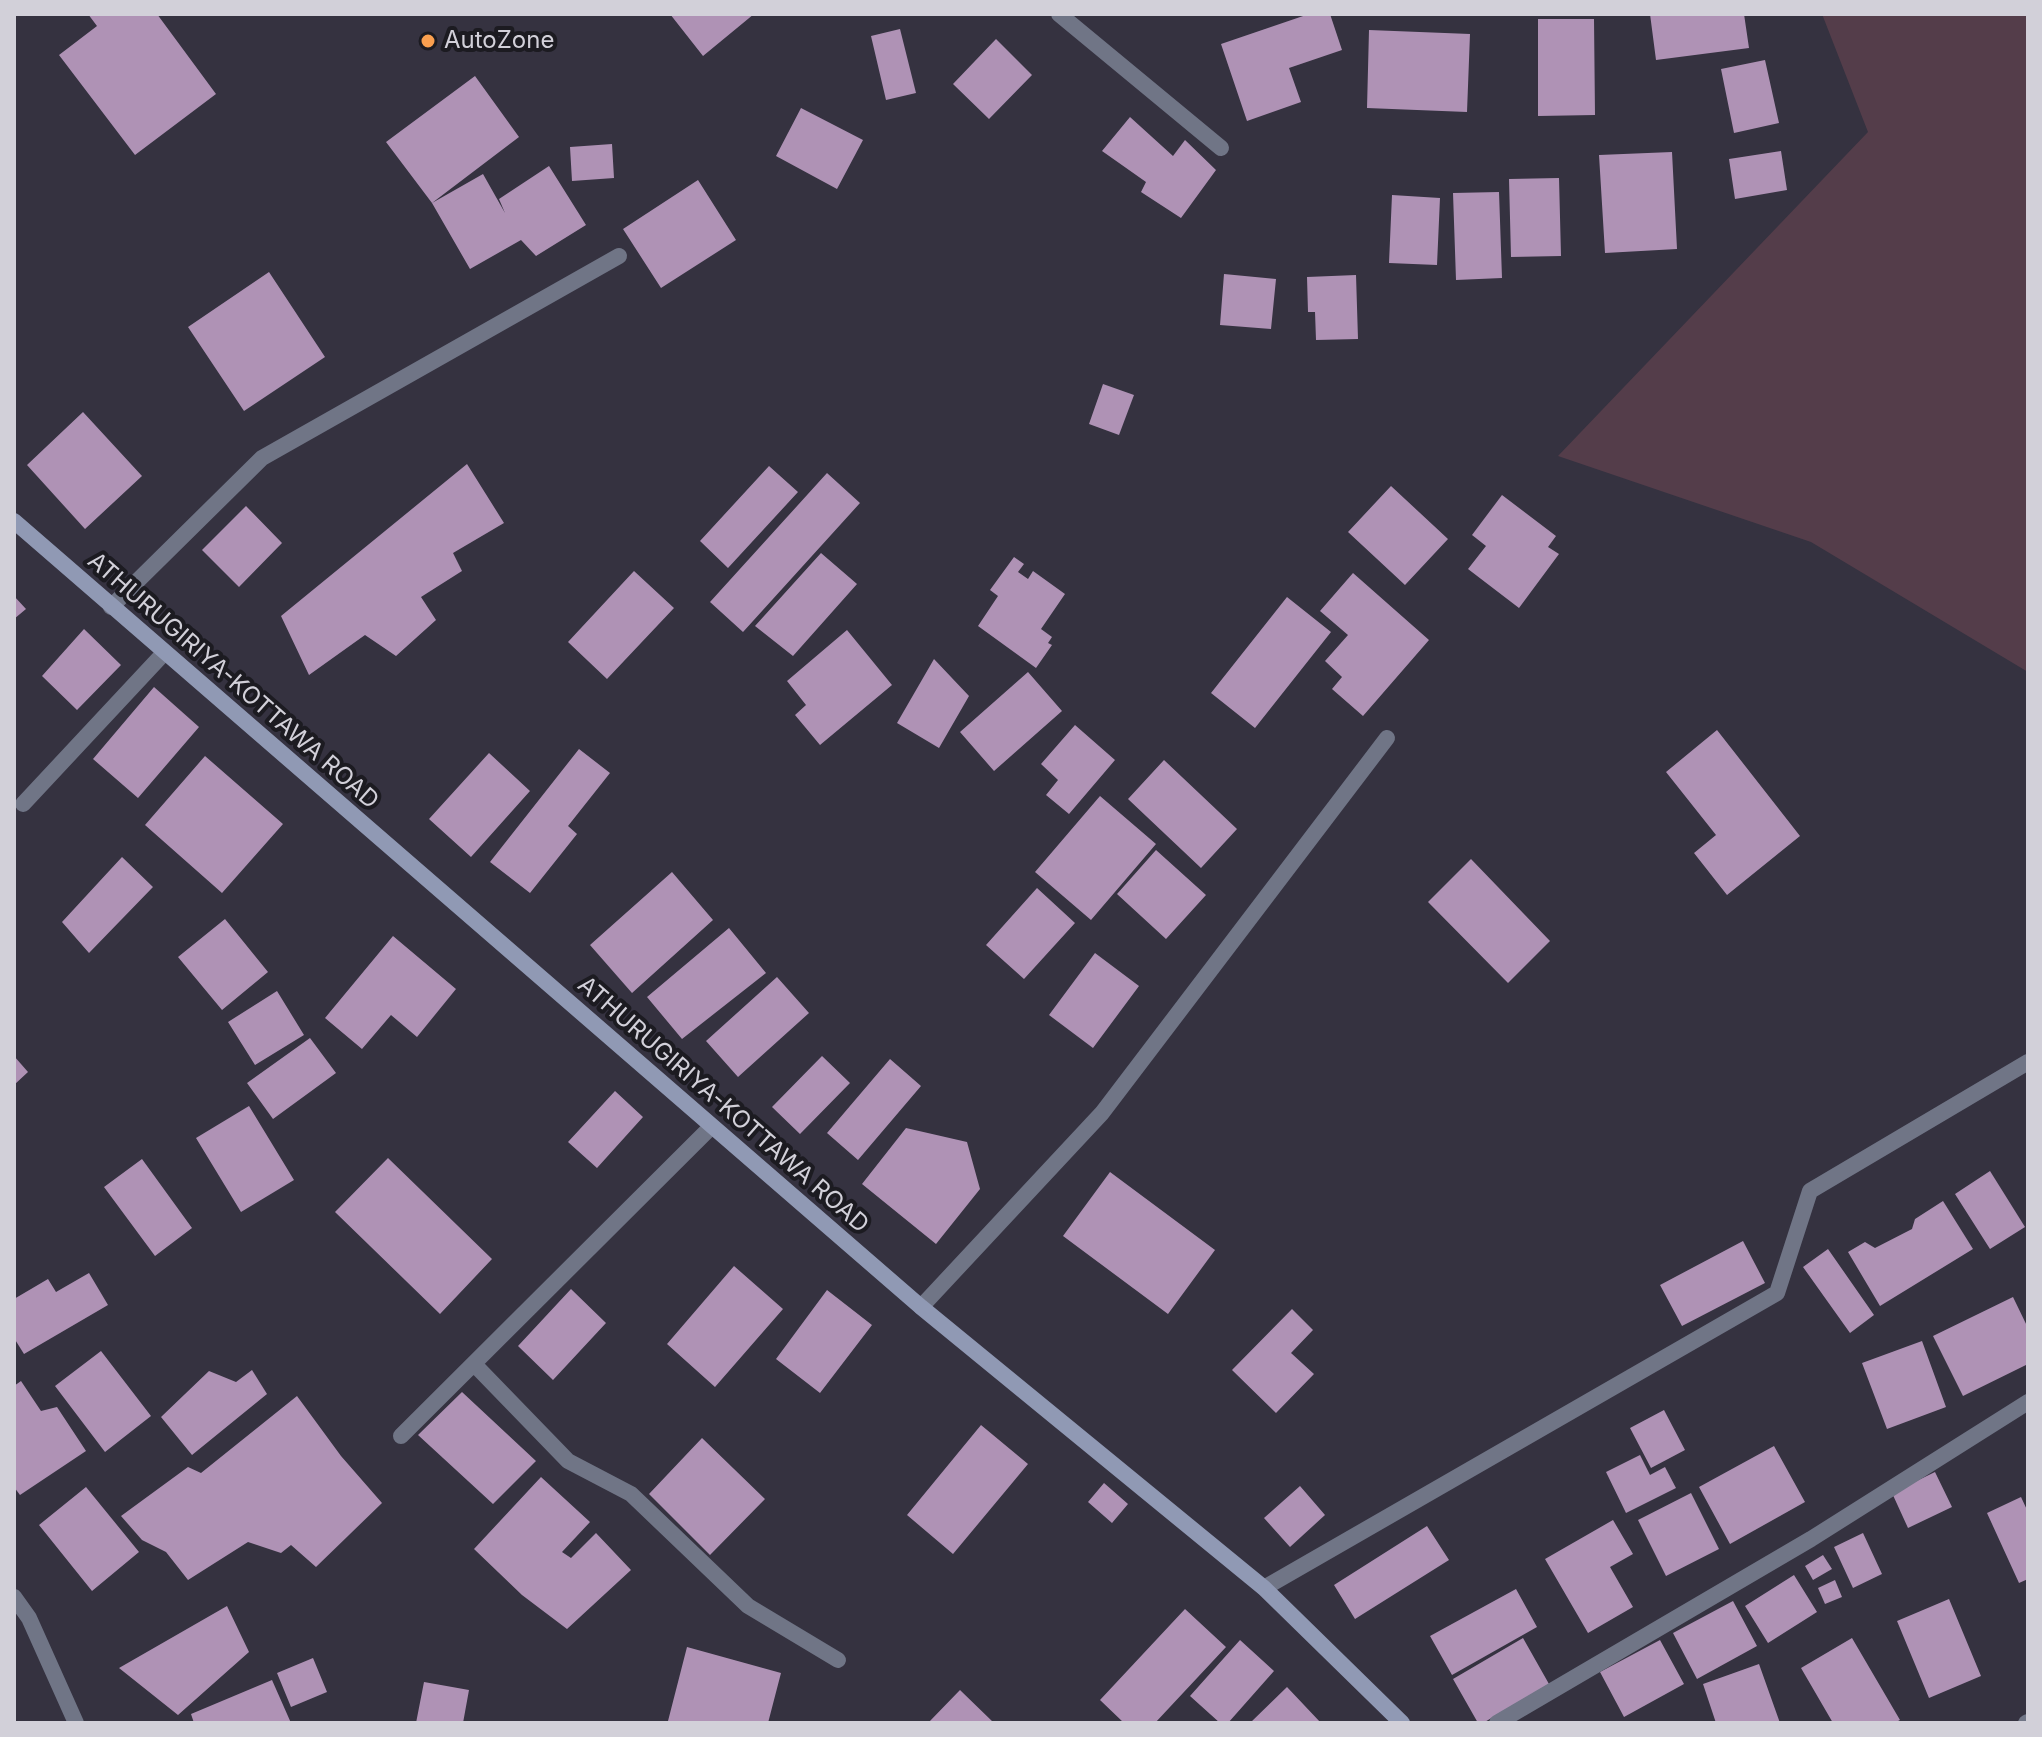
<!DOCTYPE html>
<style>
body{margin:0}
#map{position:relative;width:2042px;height:1737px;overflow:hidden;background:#353240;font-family:Inter,sans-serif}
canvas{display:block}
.frame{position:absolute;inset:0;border:16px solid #d2d0d9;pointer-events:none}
</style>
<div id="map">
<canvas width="2042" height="1737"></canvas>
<div class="frame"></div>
</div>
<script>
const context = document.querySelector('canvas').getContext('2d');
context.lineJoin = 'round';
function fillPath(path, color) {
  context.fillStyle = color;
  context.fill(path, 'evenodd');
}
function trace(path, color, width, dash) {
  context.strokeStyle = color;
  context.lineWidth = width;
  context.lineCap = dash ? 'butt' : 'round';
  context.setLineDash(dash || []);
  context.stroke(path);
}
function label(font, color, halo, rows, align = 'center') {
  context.font = font + ' Inter,sans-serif';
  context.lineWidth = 8;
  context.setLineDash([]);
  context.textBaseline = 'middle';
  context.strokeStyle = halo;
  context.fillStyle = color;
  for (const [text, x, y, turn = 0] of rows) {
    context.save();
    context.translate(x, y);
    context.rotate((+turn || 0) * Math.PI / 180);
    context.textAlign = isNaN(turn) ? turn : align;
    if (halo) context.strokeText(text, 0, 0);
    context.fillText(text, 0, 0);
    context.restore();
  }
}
fillPath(new Path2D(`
 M1822,14H2028V672L1811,542L1558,456L1868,132Z`), '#543d4a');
fillPath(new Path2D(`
 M88,14H157L216,94L135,155L59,55L97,26Z
 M670,14H754L703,56Z
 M1309,14H1330L1342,50L1289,68L1301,102L1247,121L1221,44Z
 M1650,14H1744L1749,48L1656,60Z
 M1538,19H1594L1595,115L1538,116Z
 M900,29L916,93L886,100L871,36Z
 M1369,30L1470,34L1467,112L1367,108Z
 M996,39L1032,75L989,119L953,84Z
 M1765,60L1779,123L1734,133L1721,69Z
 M475,76L519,137L432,203L483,174L505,213L499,199L549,166L586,225L536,256L521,240L470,269L432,203L386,142Z
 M801,108L863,140L837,189L776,156Z
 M1130,117L1173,156L1185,140L1216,170L1181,218L1141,192L1146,182L1102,151Z
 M612,144L614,178L572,181L570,147Z
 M1781,151L1787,190L1735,199L1729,159Z
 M1672,152L1677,249L1605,253L1599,155Z
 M1559,178L1561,256L1511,257L1509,179Z
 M698,180L736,240L661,288L623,229Z
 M1499,192L1502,278L1456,280L1453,193Z
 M1392,195L1440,198L1437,265L1389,263Z
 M269,272L325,357L244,411L188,327Z
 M1224,274L1276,279L1271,329L1220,325Z
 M1356,275L1358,339L1316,340L1315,312H1308L1307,277Z
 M1103,384L1134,395L1119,435L1089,424Z
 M83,412L142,476L85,529L27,465Z
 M467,464L504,523L453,553L462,571L421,597L436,620L396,656L365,635L309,675L281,616Z
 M769,466L798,492L728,568L700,541Z
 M827,473L860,503L743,632L710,602Z
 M1391,486L1448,539L1405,585L1348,532Z
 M1502,495L1556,536L1548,547L1559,554L1519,608L1468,569L1486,546L1472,535Z
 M246,506L282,543L239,587L202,550Z
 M821,553L857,584L793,656L755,626Z
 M1014,557L1024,564L1018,572L1028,579L1033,571L1065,594L1041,629L1052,637L1048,643L1052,645L1036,668L978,626L998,596L990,590Z
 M634,571L674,608L607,679L568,642Z
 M1353,573L1429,640L1363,716L1332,689L1342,677L1325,661L1348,635L1320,611Z
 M14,596L26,609L14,619Z
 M1287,597L1331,632L1255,728L1211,693Z
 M84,629L121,665L77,710L42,676Z
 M847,630L892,685L820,745L795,715L806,705L787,681Z
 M934,659L969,696L939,748L897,723Z
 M1028,672L1062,711L994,771L960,732Z
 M154,687L199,727L138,798L93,759Z
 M1075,725L1115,760L1069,814L1046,795L1058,780L1041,764Z
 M1717,730L1800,836L1727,895L1694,853L1716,835L1666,772Z
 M579,749L610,773L568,826L577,834L530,893L490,862Z
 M489,753L530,791L471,857L429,819Z
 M205,756L283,824L222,893L145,825Z
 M1164,760L1237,829L1201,868L1128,799Z
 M1100,796L1156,844L1091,920L1035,872Z
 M1156,850L1206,895L1166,939L1117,894Z
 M122,857L153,887L89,953L62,922Z
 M1471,859L1550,941L1508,983L1428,902Z
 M672,872L713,920L632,993L590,945Z
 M1037,888L1075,923L1024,979L986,945Z
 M225,919L268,972L222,1010L178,957Z
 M729,928L766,973L682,1039L647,997Z
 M393,936L456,989L417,1037L391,1015L362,1049L325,1018Z
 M1095,953L1139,986L1093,1048L1049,1015Z
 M777,977L809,1013L738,1077L706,1041Z
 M277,991L304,1035L255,1065L228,1022Z
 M310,1038L336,1073L273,1119L247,1083Z
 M14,1056L28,1072L14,1085Z
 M822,1056L850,1083L800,1134L772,1107Z
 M890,1059L921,1086L858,1160L827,1133Z
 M615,1091L643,1117L597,1168L568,1142Z
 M249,1106L294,1180L241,1212L196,1138Z
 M906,1128L967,1142L980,1189L936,1244L862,1184Z
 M388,1158L492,1259L440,1314L335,1212Z
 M142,1159L192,1228L155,1256L104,1187Z
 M1990,1171L2025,1227L1990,1249L1955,1194Z
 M1110,1172L1215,1250L1168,1314L1063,1236Z
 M1943,1201L1973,1249L1880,1306L1848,1252L1865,1242L1875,1248L1912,1229L1915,1219Z
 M1743,1241L1765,1283L1682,1326L1660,1285Z
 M1828,1249L1874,1315L1850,1333L1803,1267Z
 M734,1266L783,1309L715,1387L667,1344Z
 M89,1273L108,1305L24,1354L14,1338V1299L48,1279L56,1292Z
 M571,1289L606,1323L553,1380L518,1346Z
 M827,1290L872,1325L820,1393L776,1359Z
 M2013,1297L2028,1328V1364L1963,1396L1933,1336Z
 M1292,1309L1313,1330L1291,1353L1314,1374L1276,1413L1232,1370Z
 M1922,1341L1946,1407L1887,1429L1862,1363Z
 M101,1351L151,1416L105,1452L55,1386Z
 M252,1370L267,1394L192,1455L161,1417L209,1371L236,1382Z
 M21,1381L41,1411L57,1407L86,1451L20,1495L14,1487V1386Z
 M462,1392L536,1461L493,1504L418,1435Z
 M297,1396L341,1456L382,1503L316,1567L291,1545L281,1553L248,1542L188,1580L166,1552L142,1540L121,1516L188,1467L201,1473Z
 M1664,1410L1685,1450L1651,1468L1630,1428Z
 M981,1425L1028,1464L953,1554L907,1515Z
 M702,1438L765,1499L710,1555L649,1494Z
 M1774,1446L1805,1502L1730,1544L1699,1487Z
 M1640,1455L1650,1475L1665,1467L1676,1488L1626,1513L1606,1472Z
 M1935,1472L1952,1507L1908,1528L1892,1493Z
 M541,1477L590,1522L562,1552L571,1558L596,1533L631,1570L567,1629L522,1595L474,1549Z
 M1104,1483L1128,1504L1112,1523L1088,1502Z
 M1300,1486L1325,1515L1290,1547L1264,1518Z
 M86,1487L139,1552L92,1591L39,1525Z
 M1691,1493L1719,1549L1666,1576L1638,1520Z
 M2021,1497L2028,1512V1579L2019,1583L1987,1513Z
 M1613,1520L1633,1554L1610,1567L1633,1607L1588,1633L1545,1559Z
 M1427,1526L1449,1560L1355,1619L1334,1585Z
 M1863,1533L1882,1574L1853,1588L1834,1547Z
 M1823,1555L1832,1569L1813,1580L1805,1566Z
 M1794,1575L1817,1612L1768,1643L1745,1606Z
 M1835,1580L1842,1597L1825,1604L1818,1588Z
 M1516,1589L1537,1627L1452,1675L1430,1636Z
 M1949,1599L1981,1676L1929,1698L1897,1621Z
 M1733,1601L1757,1646L1697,1679L1673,1633Z
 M227,1606L249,1652L178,1715L119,1668Z
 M1185,1609L1226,1647L1155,1723H1124L1100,1700Z
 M1523,1638L1549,1684L1483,1723H1478L1453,1679Z
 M1852,1638L1900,1720L1894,1723H1833L1801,1668Z
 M1240,1640L1274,1671L1228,1723H1220L1190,1696Z
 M1660,1640L1684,1684L1624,1717L1600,1672Z
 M687,1647L781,1673L768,1723H676L668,1721Z
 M313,1658L327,1692L291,1707L277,1673Z
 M1759,1664L1780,1723H1716L1703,1684Z
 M272,1680L291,1723H194L191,1714Z
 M424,1682L469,1690L463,1723H416Z
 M1287,1687L1321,1723H1250Z
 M960,1690L994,1723H928Z`), '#af92b5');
trace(new Path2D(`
 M1059,14L1221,148
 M111,607L262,458L619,256
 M23,804L164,653
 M921,1307L1102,1113L1387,738
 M474,1364L568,1461L631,1494L748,1606L838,1660
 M401,1436L711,1127
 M1264,1588L1777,1293L1810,1191L2028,1062
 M1497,1723L1811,1539L2028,1402
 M2026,1723L2028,1722`), '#707586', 16);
trace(new Path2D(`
 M14,1597L29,1618L76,1723`), '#707586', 16);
trace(new Path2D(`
 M14,521L921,1307L1264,1588L1402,1723`), '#9099b4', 16);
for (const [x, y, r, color] of [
 [428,41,8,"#fa9f4f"]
]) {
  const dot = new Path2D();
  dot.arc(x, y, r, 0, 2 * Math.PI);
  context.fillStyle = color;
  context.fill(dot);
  trace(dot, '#1c1b21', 3);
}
label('24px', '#d2d0d9', '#1c1b21', [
 ["AutoZone",444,41]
], 'left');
label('24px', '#d2d0d9', '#1c1b21', [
 ["ATHURUGIRIYA-KOTTAWA ROAD",233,681,41],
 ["ATHURUGIRIYA-KOTTAWA ROAD",723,1105,41]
]);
</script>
